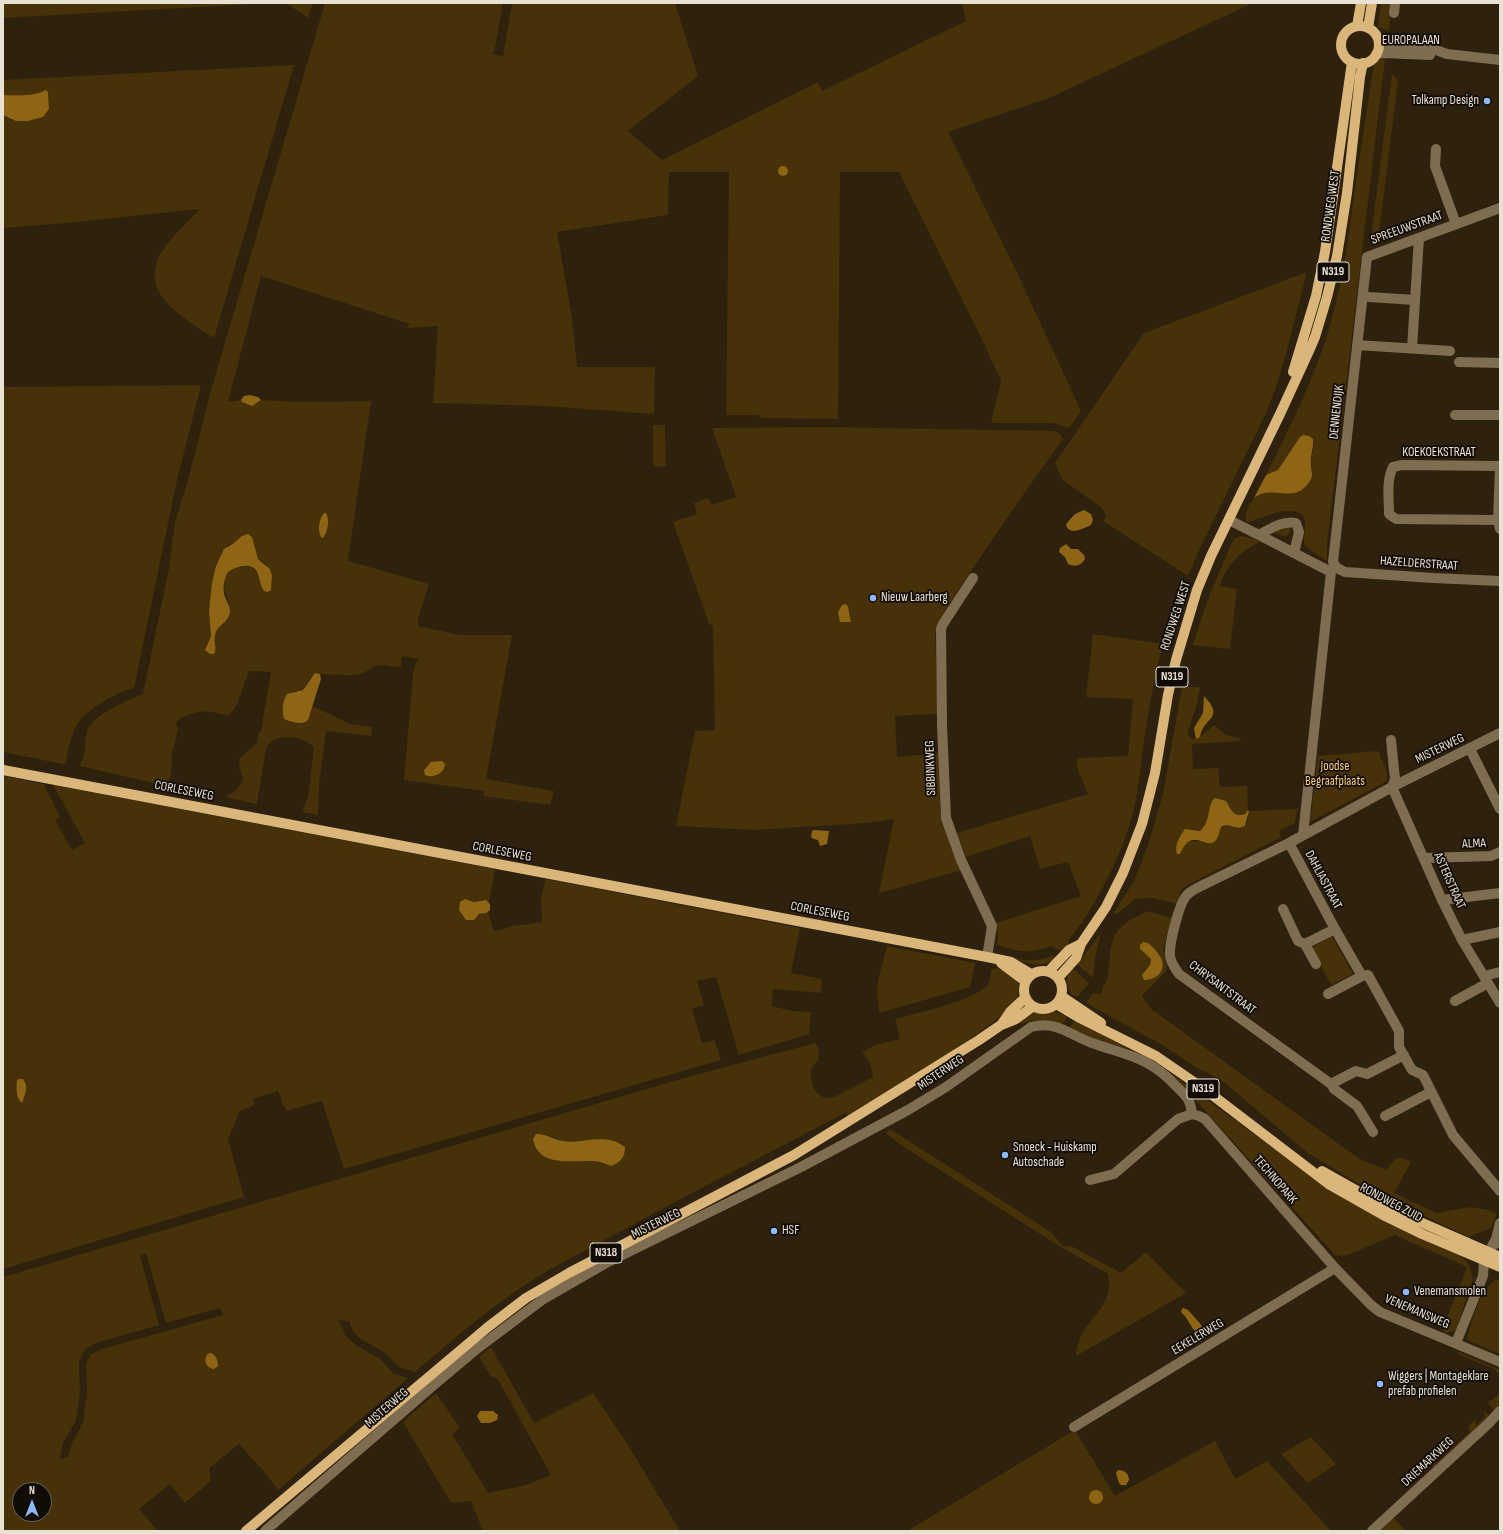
<!DOCTYPE html>
<style>
body{margin:0}
#map{position:relative;width:1503px;height:1534px;overflow:hidden;background:#2e210d;font-family:"Sofia Sans Condensed",sans-serif}
canvas{display:block}
.frame{position:absolute;inset:0;border:4px solid #e9e1d4;pointer-events:none}
.north{position:absolute;left:12px;top:1482px;width:40px;height:40px;box-sizing:border-box;background:#110c05;border:1px solid #676158;border-radius:50%;rotate:0deg;font-size:11px;font-weight:700;line-height:16px;text-align:center;color:#e9e1d4}
.north::after{content:'';display:block;margin:auto;width:14px;height:18px;background:#8eb9fc;clip-path:polygon(50% 0,100% 100%,50% 72%,0 100%)}
</style>
<div id="map">
<canvas width="1503" height="1534"></canvas>
<div class="frame"></div>
<div class="north">N</div>
</div>
<script>
const context = document.querySelector('canvas').getContext('2d');
context.lineJoin = 'round';
function fillPath(path, color) {
  context.fillStyle = color;
  context.fill(path, 'evenodd');
}
function trace(path, color, width, dash) {
  context.strokeStyle = color;
  context.lineWidth = width;
  context.lineCap = dash ? 'butt' : 'round';
  context.setLineDash(dash || []);
  context.stroke(path);
}
function label(font, color, halo, rows, align = 'center') {
  context.font = font + ' "Sofia Sans Condensed",sans-serif';
  context.lineWidth = 3.5;
  context.setLineDash([]);
  context.textBaseline = 'middle';
  context.strokeStyle = halo;
  context.fillStyle = color;
  for (const [text, x, y, turn = 0] of rows) {
    context.save();
    context.translate(x, y);
    context.rotate((+turn || 0) * Math.PI / 180);
    context.textAlign = isNaN(turn) ? turn : align;
    if (halo) context.strokeText(text, 0, 0);
    context.fillText(text, 0, 0);
    context.restore();
  }
}
fillPath(new Path2D(`
 M3,3H273L3,18Z
 M286,3H313L308,18Z
 M325,3H503L495,48L494,52L492,54L503,56L512,3H675L698,76L628,131L662,160L818,82L822,91L966,21L962,3H1253L1049,98L948,132L1020,279L1081,411L1069,428L1053,423H991L1001,381L987,350L899,172H840L838,419L760,418L759,415H726L729,172H669L668,215L557,232L572,318L577,367H655L654,414L544,406L433,403L438,326L408,328L407,327L410,324L261,276L228,402L241,400C246,407 256,406 261,400L303,402L371,401L348,561L429,584L418,619V626L460,635H512L486,779L554,791L550,805L484,796V791L404,780L413,674L414,667L419,659L402,656L401,663L402,667C395,668 388,665 381,665C372,665 368,672 361,674C349,677 332,674 320,674L318,673L309,680L303,690L293,692L282,711L284,719C303,727 306,725 313,706L350,724L372,727L371,736L326,731L319,785L318,815L302,812L308,797L314,748C304,735 275,732 266,748L257,804L225,797L235,791L243,781C244,773 237,772 240,758L257,743L258,734L261,730L271,672L250,671C242,684 241,704 229,715C223,715 219,713 213,712C199,710 187,714 176,722L178,730L172,753L171,775L166,786L80,766C82,760 85,754 85,748C86,743 85,737 87,732C91,715 128,700 143,694L169,568L175,522L188,480L211,390ZM234,543L254,544C257,563 260,557 269,568C272,573 272,580 272,585L259,578C254,561 241,565 228,572L225,579L224,588L229,604L223,624L215,633L214,638L216,646H206L211,636L209,611L228,545ZM427,765L445,767L440,773L424,770Z
 M1381,3H1389V6H1391L1389,31L1378,27Z
 M1385,59L1327,544V561C1321,557 1311,552 1306,546C1298,536 1318,512 1289,511C1274,510 1262,520 1247,522L1245,515C1248,510 1250,502 1254,498C1263,488 1281,492 1292,494L1312,471L1311,459L1314,444L1300,437L1278,471L1266,475C1289,430 1311,384 1327,336C1343,285 1349,233 1356,181C1362,141 1368,103 1374,64L1378,60Z
 M294,65L214,338C203,332 193,325 183,317C161,300 145,282 161,253C171,236 187,224 199,209L67,223L3,228V115L16,121L43,117L49,109L48,92L46,91C33,96 17,95 3,95V80Z
 M1392,74L1398,80L1378,241L1371,239V236Z
 M1307,272L1286,354L1276,387L1265,415L1201,546L1188,576L1103,521L1106,517L1105,513L1101,507L1067,483L1062,479L1055,463L1144,333Z
 M201,385L177,480L134,688C119,691 92,707 81,719C72,730 68,749 66,763L63,764L3,752V387Z
 M653,425H665L666,466L655,467L653,463Z
 M822,427L1056,431L1060,434L1063,439C1034,479 1006,519 979,559C963,583 945,607 935,633L938,714L895,716L897,757L939,753L940,814L963,870L879,893L894,819L867,823L756,830L676,826L695,731L715,730L713,626L709,624L673,522L697,514L694,503L708,498L712,505L736,497L712,428ZM842,605L848,606L851,617L838,612Z
 M1290,526C1292,531 1289,536 1284,537L1274,532Z
 M1240,536L1251,538L1260,542C1241,551 1226,565 1220,586L1237,589L1230,649L1193,645C1204,607 1217,575 1234,539Z
 M1093,634L1163,644C1154,678 1148,713 1143,748C1140,772 1138,797 1131,820C1120,858 1094,910 1068,941L1071,946L1064,953L1051,946C1029,955 1018,951 997,945L998,932L996,923L1081,896L1068,862L1040,869L1030,836L966,857L957,833L1088,794L1077,768V758L1128,756L1133,699L1086,697Z
 M1182,687H1200L1197,704L1188,730V735L1192,739L1199,738L1214,725L1226,735L1239,738L1242,741L1192,744L1193,769L1218,768L1220,787L1247,786L1248,810L1245,814C1237,817 1233,814 1230,807L1211,803C1210,813 1208,824 1200,831L1189,829L1180,854L1186,844L1190,841H1203L1218,839L1220,828L1222,826L1229,825L1235,828L1245,826L1247,823L1249,811L1297,809L1295,823L1279,831L1281,837L1182,888L1177,904L1153,898L1135,899L1116,915L1114,912L1134,881L1149,842L1163,794Z
 M1378,751L1387,772V781L1310,822L1318,756Z
 M3,776L44,784L60,817L55,820L72,850L85,843L53,785L495,869L489,903L483,900L474,902L470,900L460,912L463,916H477L488,912L494,931L513,926L542,922L541,896L546,879L800,928L791,973L822,979L821,993L773,989L772,1006L792,1011L811,1012L809,1034L739,1055L716,977L697,981L704,1005L692,1009L702,1043L714,1040L721,1060L344,1169L322,1101L286,1111L278,1091L253,1099L255,1105L240,1111L228,1139L244,1197L3,1269ZM19,1079H23C28,1086 25,1095 22,1102C15,1096 18,1087 19,1079Z
 M1148,911L1168,917H1173L1163,948L1167,970L1142,996L1151,1009L1361,1160L1385,1169L1388,1168L1396,1158H1403L1411,1162L1394,1193L1436,1213L1470,1207L1489,1210L1497,1214L1491,1228L1469,1237L1371,1191L1308,1153L1220,1079L1197,1068L1164,1046L1086,1003L1093,993L1101,994C1102,986 1106,983 1108,977C1111,958 1107,935 1126,923C1132,918 1141,915 1148,911ZM1140,949L1155,950L1161,958L1163,968L1142,975L1150,965L1151,959Z
 M1101,933L1095,957L1093,978L1077,964Z
 M1332,936L1353,974L1331,985L1311,948Z
 M887,946L975,963L970,987L879,1013L877,992L878,980Z
 M1052,956L1057,957C1043,971 1026,963 1010,957C1025,961 1038,962 1052,956Z
 M1071,967L1089,983L1077,997L1072,995C1065,986 1066,976 1071,967Z
 M997,968L1008,972L1018,981L1019,993L1016,1003L988,1026L932,1066L850,1117L845,1113L675,1202L547,1271C500,1299 457,1336 415,1372L399,1367L385,1353L361,1339L353,1331L349,1321L338,1320L346,1336L356,1345L380,1359L394,1374L408,1378L278,1490L266,1474L239,1444L209,1468L211,1481L185,1503L170,1484L139,1509L158,1531H3V1277L695,1075L815,1043L818,1047L819,1059L811,1069C810,1084 816,1102 834,1097L873,1077C872,1067 869,1060 862,1052L875,1045L900,1039L895,1019C915,1014 974,1000 987,986C991,982 989,974 992,969ZM536,1134H542L563,1141L612,1140L611,1166C606,1164 599,1161 594,1161C571,1159 541,1168 533,1139ZM146,1253L166,1323L220,1308L223,1315L102,1349L91,1354L86,1364L87,1394L83,1422L71,1446L68,1457L60,1459L63,1443L76,1420L80,1393L79,1362L85,1349L99,1342L159,1325L140,1256ZM20,1490H44V1514H20Z
 M1053,1011L1067,1017L1062,1024C1048,1020 1034,1018 1020,1025C1022,1022 1025,1016 1028,1014C1032,1011 1045,1014 1053,1011Z
 M1074,1020L1136,1050C1113,1045 1090,1039 1070,1027Z
 M1173,1075L1317,1180L1461,1255L1469,1265L1473,1279L1456,1330L1444,1334L1443,1328L1467,1267L1395,1235L1348,1255L1336,1256Z
 M890,1129L1051,1232L1063,1246H1071L1121,1273L1146,1252L1186,1293L1076,1356C1078,1319 1116,1311 1108,1274L1059,1246L901,1145L886,1133Z
 M1500,1279V1354L1467,1340C1470,1325 1482,1281 1500,1279Z
 M491,1347L534,1423L593,1393L628,1445L680,1531H483L471,1501L451,1503L403,1422L436,1393L460,1428L452,1434L488,1493L526,1485L551,1475L497,1378L491,1376L479,1357Z
 M1459,1352L1500,1370V1375L1494,1369L1457,1354Z
 M1500,1393V1405L1494,1410L1488,1403Z
 M1484,1411L1488,1415V1418L1435,1469L1430,1465L1431,1459L1433,1458L1436,1464L1470,1432L1468,1426L1475,1420L1476,1426L1485,1417Z
 M1075,1430L1115,1496L1215,1441L1235,1479L1267,1461L1331,1531H907Z
 M1311,1437L1335,1463V1465L1308,1483L1281,1454Z
 M1393,1517L1406,1531H1377Z`), '#463108');
fillPath(new Path2D(`
 M46,90L48,92L49,109L43,117L28,121H16L3,115V95C17,95 33,97 46,90Z
 M778 171a5 5 0 1 1 10 0a5 5 0 1 1-10 0Z
 M250,395L258,397L261,400L252,406L242,402L241,400L244,396Z
 M1303,435L1309,436L1313,439C1314,448 1310,455 1311,464C1311,468 1312,471 1312,476C1311,480 1309,483 1306,486C1291,503 1272,484 1254,498L1266,475L1278,470L1300,437Z
 M1084,510L1091,514L1093,520L1091,525C1084,528 1068,537 1066,524L1075,514Z
 M324,513H326C330,520 328,531 323,538L321,537C317,529 319,520 324,513Z
 M248,534L252,537L258,559L270,569L272,576L271,590L268,592L264,591C260,585 260,578 257,572C251,561 236,567 228,572C224,580 222,588 225,597C227,602 230,606 230,612C229,621 219,625 216,632C212,640 218,647 214,654H210L205,650L211,636L209,611L212,583L216,566L224,549L234,543L242,536Z
 M1066,544L1071,549H1078L1084,555L1085,559C1081,566 1075,567 1068,564L1065,557L1059,552L1060,548Z
 M845,604L848,606L851,622H840L838,612L842,605Z
 M315,673L320,674L321,679L308,720C301,726 292,722 284,719C282,710 282,702 287,694L303,690Z
 M1204,696C1226,719 1203,717 1200,737L1196,739L1194,728L1203,713Z
 M442,761L445,764C445,773 433,779 425,775L424,770L431,762Z
 M1215,798L1226,801C1231,809 1233,818 1245,814L1248,810L1249,811L1245,826C1234,831 1232,823 1222,826C1218,831 1220,838 1214,842C1206,847 1196,834 1187,843C1184,846 1182,850 1180,854H1177C1174,845 1180,836 1185,829L1200,831C1211,822 1207,804 1215,798Z
 M814,830L829,831L827,844L820,846L818,840L814,839L811,837L812,831Z
 M465,899L474,902L486,900L490,904V910L486,913L479,914L474,920H466L459,910L460,902Z
 M1143,942L1148,943C1153,947 1158,952 1161,958C1167,971 1156,980 1144,980L1142,975L1150,965L1151,959L1140,949V945Z
 M19,1079H23C29,1086 25,1095 22,1103C16,1098 16,1088 17,1081Z
 M536,1134C546,1133 554,1140 563,1141C585,1144 605,1132 625,1147C625,1157 621,1162 611,1166C606,1164 599,1161 593,1161C573,1160 538,1168 533,1139Z
 M1183,1308L1188,1310L1203,1327L1201,1333H1197C1191,1328 1188,1318 1181,1312L1182,1309Z
 M209,1353C215,1353 218,1360 218,1366L214,1369C206,1368 202,1359 209,1353Z
 M480,1411H493L498,1415L497,1420L490,1423H481L477,1416Z
 M1118,1470C1125,1470 1129,1474 1129,1480L1126,1485H1121L1119,1483L1116,1473Z
 M1089 1497a7 7 0 1 1 14 0a7 7 0 1 1-14 0Z`), '#8e6515');
trace(new Path2D(`
 M1394,13L1395,3
 M1379,42L1436,50L1447,54L1500,60
 M1376,54L1384,53L1430,55
 M1436,149L1435,166L1456,224
 M1500,208L1367,257L1333,562L1337,568L1345,572L1433,578L1500,581
 M1369,297L1415,300
 M1357,345L1450,351
 M1412,348L1419,238
 M1459,362L1500,363
 M1455,415H1500
 M1500,468L1498,520L1500,529
 M1229,520L1259,535
 M1498,520L1396,519L1389,514C1389,500 1386,480 1393,467L1402,465L1500,466
 M1294,553L1299,532L1296,523C1283,520 1270,529 1259,535L1331,572L1303,835
 M973,578L943,624L941,629L942,725L946,818L961,860L992,926L987,957
 M1391,740L1395,779L1392,787L1442,900L1462,940L1500,1003
 M1470,749L1500,809
 M1289,843L1335,929L1362,976L1368,975L1399,1031V1047L1412,1070L1423,1075L1453,1135L1500,1191
 M1425,858L1491,856L1500,852
 M1442,900L1500,893
 M1283,909L1298,941L1305,944L1335,929
 M1462,940L1500,932
 M1305,944L1316,964
 M1484,976L1500,972
 M1328,994L1362,976
 M1455,1001L1488,983
 M1404,1055L1367,1074L1356,1071L1331,1084L1179,974C1175,968 1170,962 1170,955C1169,943 1179,905 1186,896C1189,892 1195,889 1199,887L1289,843L1392,787L1500,733
 M1331,1084L1334,1089L1357,1106L1373,1132
 M1385,1116L1431,1092
 M1090,1180L1114,1174L1178,1119L1192,1114L1199,1116L1205,1119L1335,1268L1371,1305L1380,1312L1500,1362
 M1496,1244V1239L1500,1223
 M1456,1343L1483,1276L1484,1261L1496,1239
 M1074,1427L1335,1268
 M265,1531L435,1384L478,1348L542,1300L608,1262L801,1167L908,1110L946,1087L1031,1027C1056,1020 1070,1035 1092,1043C1126,1055 1150,1057 1176,1086C1187,1097 1190,1098 1192,1114
 M1372,1531L1489,1423L1500,1411`), '#7e6d50', 10);
trace(new Path2D(`
 M1357,26L1361,3
 M1341 45a19 19 0 1 1 38 0a19 19 0 1 1-38 0Z
 M1368,28L1372,3
 M1293,372L1316,296L1325,252L1352,62
 M3,770L987,957L1011,962L1031,974
 M1001,963L1025,981
 M1024 990a19 19 0 1 1 38 0a19 19 0 1 1-38 0Z
 M1049,971L1069,950L1081,944
 M1058,978L1076,958L1081,944L1106,907L1123,873L1142,824L1155,773L1168,695L1176,660L1197,590L1211,556L1280,414L1309,351L1315,337L1327,297L1337,256L1347,193L1360,77L1363,63
 M1061,996L1101,1023
 M1056,1004L1078,1017L1156,1056L1207,1091L1330,1185L1383,1215L1422,1234L1500,1267
 M1001,1025L1010,1012L1025,998
 M1322,1171L1386,1207L1500,1257
 M246,1531L488,1327L526,1298L569,1273L794,1155L979,1040L1001,1025L1016,1019L1032,1007`), '#dbb67a', 10);
for (const [x, y, r, color] of [
 [1487,101,4,"#8eb9fc"],
 [873,598,4,"#8eb9fc"],
 [1005,1155,4,"#8eb9fc"],
 [774,1231,4,"#8eb9fc"],
 [1406,1292,4,"#8eb9fc"],
 [1380,1384,4,"#8eb9fc"]
]) {
  const dot = new Path2D();
  dot.arc(x, y, r, 0, 2 * Math.PI);
  context.fillStyle = color;
  context.fill(dot);
  trace(dot, '#110c05', 1.5);
}
for (const [x, y, w] of [
 [1333,272,32],
 [1172,677,32],
 [1203,1089,32],
 [606,1253,32]
]) {
  const box = new Path2D();
  box.roundRect(x - w / 2, y - 10, w, 20, 3);
  context.fillStyle = '#110c05';
  context.fill(box);
  trace(box, '#e9e1d4', 1);
}
label('bold 12px', '#e9e1d4', null, [
 ["N319",1333,272],
 ["N319",1172,677],
 ["N319",1203,1089],
 ["N318",606,1253]
]);
label('13px', '#e9e1d4', '#110c05', [
 ["EUROPALAAN",1411,41],
 ["RONDWEG WEST",1331,206,-82],
 ["SPREEUWSTRAAT",1407,228,-20],
 ["DENNENDIJK",1337,412,-84],
 ["KOEKOEKSTRAAT",1439,453],
 ["HAZELDERSTRAAT",1419,564,4],
 ["RONDWEG WEST",1176,616,-72],
 ["MISTERWEG",1440,749,-26],
 ["SIBBINKWEG",931,768,-92],
 ["CORLESEWEG",184,791,11],
 ["ALMA",1474,844,-3],
 ["CORLESEWEG",502,852,11],
 ["DAHLIASTRAAT",1323,880,62],
 ["ASTERSTRAAT",1449,881,66],
 ["CORLESEWEG",820,912,11],
 ["CHRYSANTSTRAAT",1222,988,37],
 ["MISTERWEG",941,1073,-34],
 ["TECHNOPARK",1275,1180,49],
 ["RONDWEG ZUID",1391,1203,28],
 ["MISTERWEG",656,1224,-26],
 ["VENEMANSWEG",1417,1312,23],
 ["EEKELERWEG",1198,1337,-31],
 ["MISTERWEG",387,1408,-41],
 ["DRIEMARKWEG",1428,1462,-43]
]);
label('13px', '#e9e1d4', '#110c05', [
 ["Tolkamp Design",1479,101,"right"],
 ["Nieuw Laarberg",881,598],
 ["Snoeck - Huiskamp",1013,1148],
 ["Autoschade",1013,1163],
 ["HSF",782,1231],
 ["Venemansmolen",1414,1292],
 ["Wiggers | Montageklare",1388,1377],
 ["prefab profielen",1388,1392]
], 'left');
label('13px', '#fdd084', '#110c05', [
 ["Joodse",1335,767],
 ["Begraafplaats",1335,782]
]);
</script>
